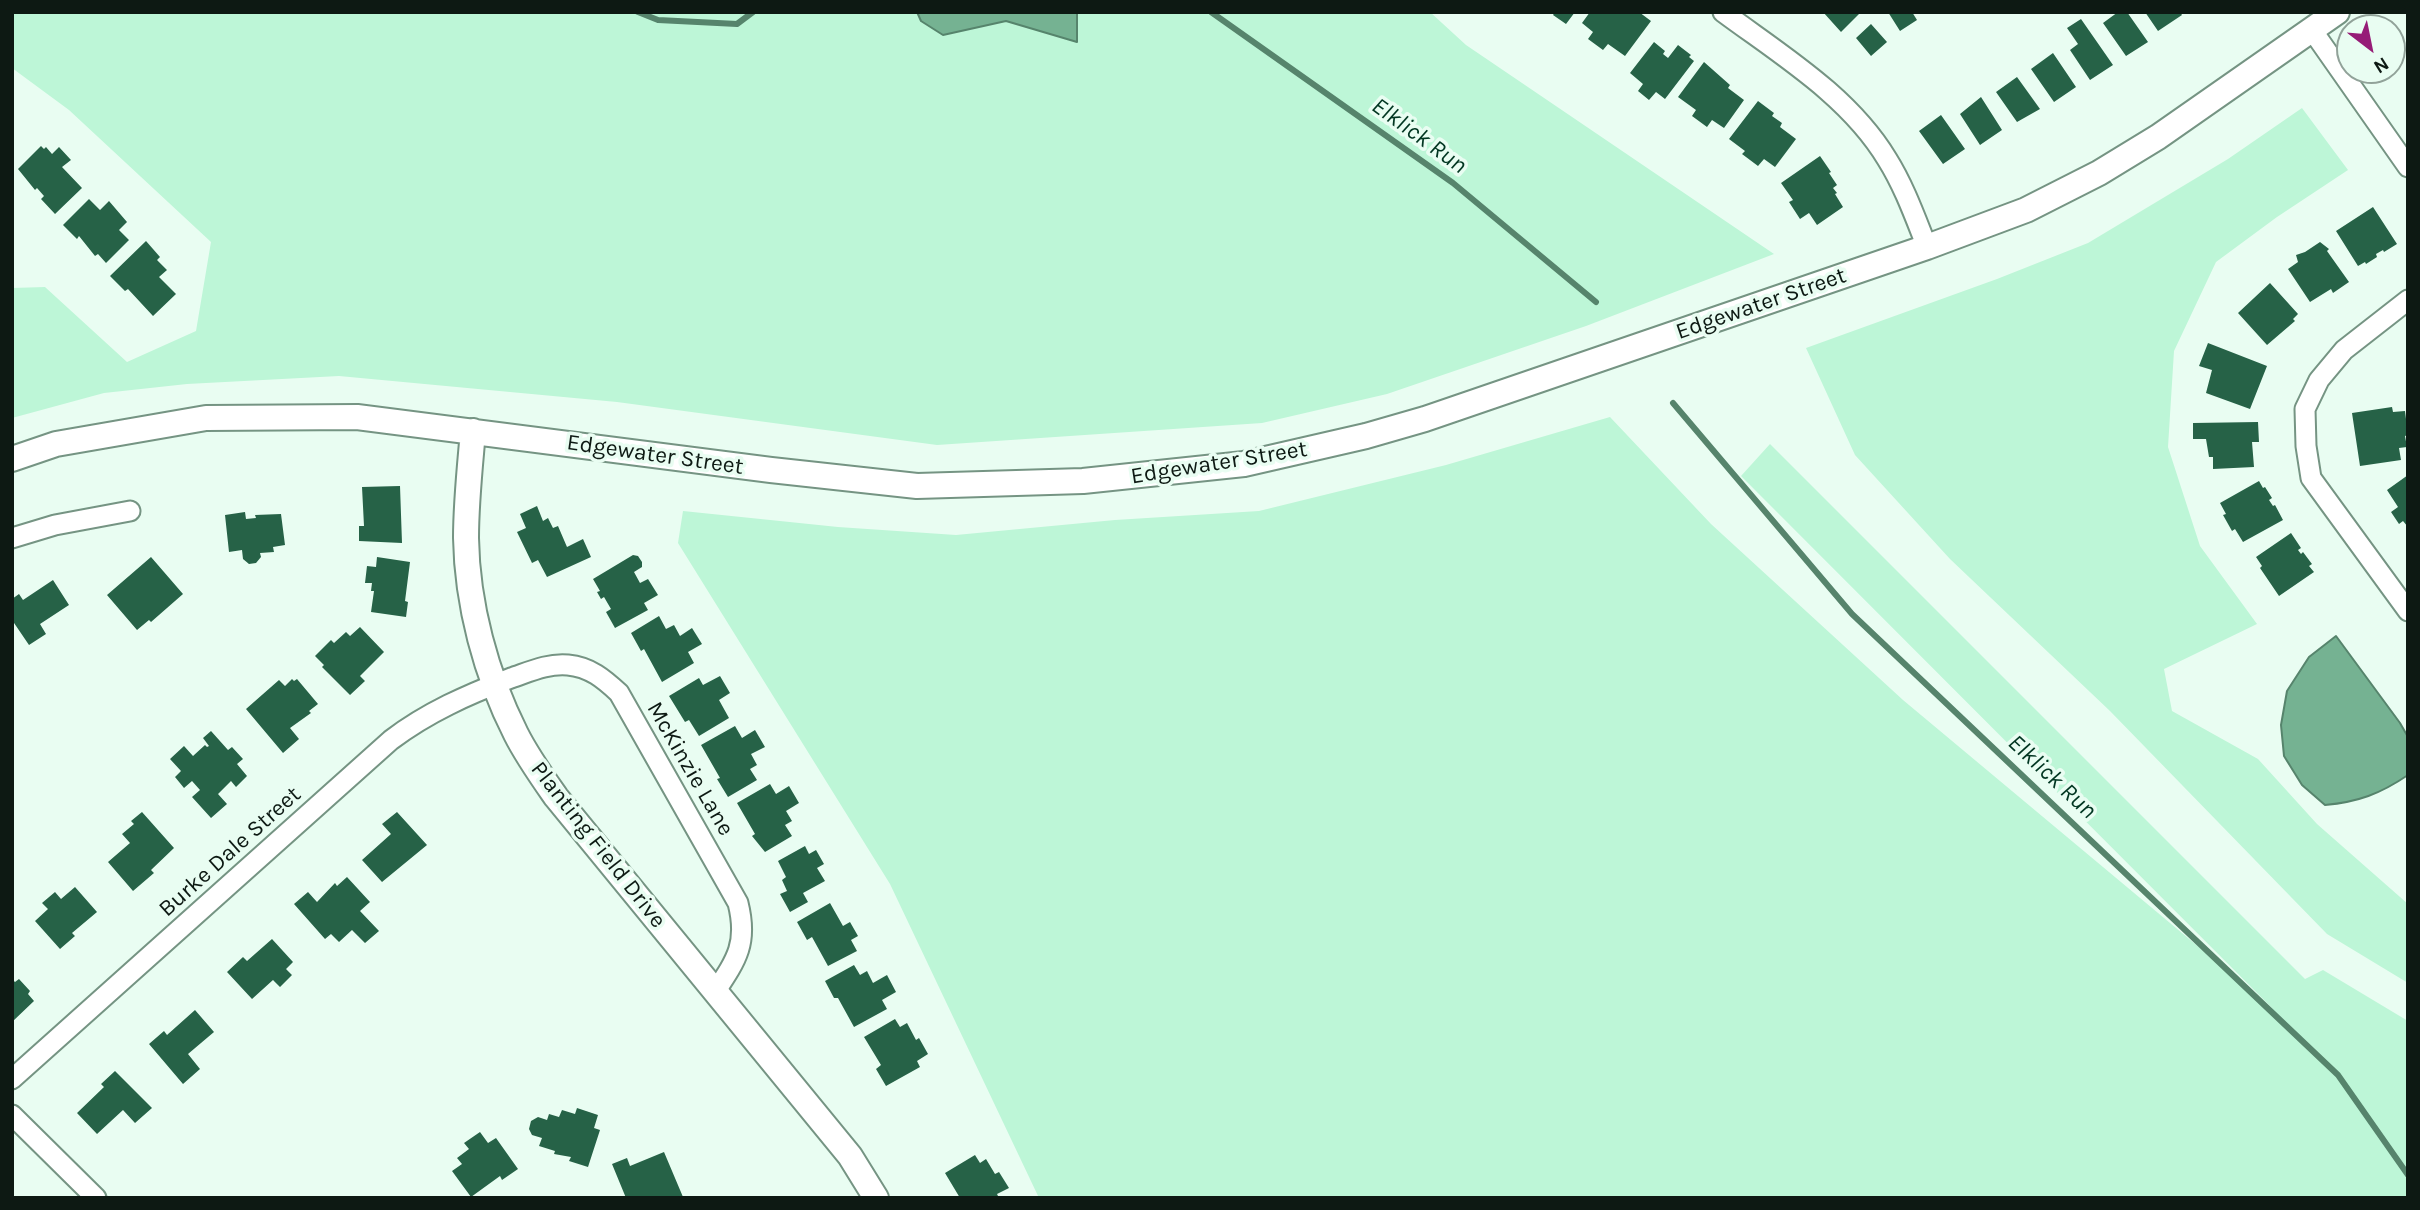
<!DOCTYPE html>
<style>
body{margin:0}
#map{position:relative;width:2420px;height:1210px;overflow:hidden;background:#e9fdf2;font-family:Karla,sans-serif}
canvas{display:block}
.frame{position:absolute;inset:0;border:14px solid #0d1913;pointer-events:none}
.north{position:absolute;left:2336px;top:14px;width:70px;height:70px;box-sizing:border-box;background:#e9fdf2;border:2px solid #91a299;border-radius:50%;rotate:148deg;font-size:19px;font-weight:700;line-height:28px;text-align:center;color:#0d1913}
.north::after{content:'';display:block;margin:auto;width:24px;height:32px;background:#961c77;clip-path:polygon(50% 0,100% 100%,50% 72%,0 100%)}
</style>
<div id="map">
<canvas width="2420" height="1210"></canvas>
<div class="frame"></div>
<div class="north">N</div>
</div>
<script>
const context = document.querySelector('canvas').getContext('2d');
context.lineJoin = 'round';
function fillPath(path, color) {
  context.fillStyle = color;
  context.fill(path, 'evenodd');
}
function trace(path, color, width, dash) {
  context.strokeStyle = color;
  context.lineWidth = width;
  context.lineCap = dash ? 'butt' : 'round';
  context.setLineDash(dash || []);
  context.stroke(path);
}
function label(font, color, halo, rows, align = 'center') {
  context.font = font + ' Karla,sans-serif';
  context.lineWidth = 7;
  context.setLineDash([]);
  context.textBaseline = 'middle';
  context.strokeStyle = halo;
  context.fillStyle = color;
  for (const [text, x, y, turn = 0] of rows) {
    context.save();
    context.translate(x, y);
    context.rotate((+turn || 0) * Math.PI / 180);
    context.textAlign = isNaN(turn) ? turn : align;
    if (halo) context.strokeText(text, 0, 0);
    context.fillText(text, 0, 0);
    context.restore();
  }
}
fillPath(new Path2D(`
 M12,12H1430L1466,45L1774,254L1586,326L1387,394L1262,423L937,445L617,402L339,376L187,384L104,393L12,418V288L45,287L127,362L196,331L211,242L69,110L12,68Z
 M2302,108L2348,170L2277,217L2216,262L2174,351L2168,447L2200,546L2257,624L2164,669L2172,711L2258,759L2317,824L2408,904V983L2327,934L2110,711L1950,559L1855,455L1806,348L1997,279L2088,243L2228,159Z
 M1610,417L1711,524L1903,700L2273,1009L1741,476L1770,444L2305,979L2323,970L2408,1021V1198H1039L890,884L678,543L683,511L838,527L956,535L1115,520L1259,511L1446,465Z`), '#bdf6d7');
const water = new Path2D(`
 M917,12H1077V42L1006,21L943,35L921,21Z
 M2336,636L2400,723L2408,737V775C2380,794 2358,802 2325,805L2302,785L2284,756L2281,725L2287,691L2309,657Z`);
fillPath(water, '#75b292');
trace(water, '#56846c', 2);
trace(new Path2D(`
 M638,12L658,20L737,24L753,12
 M1211,12L1453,183L1596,302
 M1673,403L1852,614L2338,1075L2408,1175`), '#56846c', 6);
fillPath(new Path2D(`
 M1555,12H1575L1566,24L1553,15Z
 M1590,12H1639L1651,21L1625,56L1608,44L1603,50L1588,39L1593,32L1582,23Z
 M1823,12H1861L1841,32Z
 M1888,12H1912L1917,20L1900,31Z
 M2118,12H2127L2148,42L2126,56L2103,23Z
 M2145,12H2180L2182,15L2158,31Z
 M2081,19L2113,65L2090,80L2070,50L2078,44L2067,28Z
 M1871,24L1887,42L1871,56L1856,38Z
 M1654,42L1665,51L1663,54L1668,58L1678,45L1691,55L1689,57L1694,61L1665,99L1656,92L1649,100L1638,91L1643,84L1630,73Z
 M2053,53L2076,87L2054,102L2031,69Z
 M1704,62L1730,85L1728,88L1744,100L1724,128L1712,120L1707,127L1692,116L1696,110L1678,97Z
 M2017,77L2040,109L2017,122L1996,92Z
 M1981,97L2002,130L1980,145L1960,114Z
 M1758,101L1774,113L1772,116L1782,123L1780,127L1796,139L1775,167L1764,159L1758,166L1742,154L1745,151L1729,139Z
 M1941,115L1965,149L1943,164L1919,131Z
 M41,146L44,149L46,147L52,154L59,147L71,160L62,167L82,188L55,214L41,199L44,196L37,188L35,190L18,169Z
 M1820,156L1831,172L1829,173L1837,185L1833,188L1837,193L1835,194L1843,207L1817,225L1809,213L1800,219L1789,202L1793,200L1781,183Z
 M89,199L100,210L109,201L127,222L119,230L129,240L106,263L98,254L95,256L79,236L77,239L63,225Z
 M2373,207L2397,244L2384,252L2383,250L2376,254L2377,257L2366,264L2365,262L2358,266L2336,231Z
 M146,241L160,257L157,260L167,270L159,277L176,294L153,316L128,289L125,291L110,276Z
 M2320,242L2329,249L2327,251L2349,282L2333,293L2331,289L2310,302L2288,269L2298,262L2296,255L2305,252Z
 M2270,283L2298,314L2293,319L2295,321L2267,345L2238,313Z
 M2208,343L2267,366L2250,409L2206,393L2212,370L2199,366Z
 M2392,407L2393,412L2405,411L2408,435L2405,436L2407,447L2399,448L2401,460L2360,466L2352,413Z
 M2258,422L2259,442H2252L2254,467L2213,469V457H2209L2206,439H2193V423Z
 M2408,475V527L2403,521L2399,524L2391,512L2398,507L2387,490Z
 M2259,481L2263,488L2265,487L2272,498L2269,500L2273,506L2275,505L2283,520L2243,542L2235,529L2232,531L2223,515L2226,514L2220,503Z
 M400,486L402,543L359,541V526H364L362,487Z
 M537,506L543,521L548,518L553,528L558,526L567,547L583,539L591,557L547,577L538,560L532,563L517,532L526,528L520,514Z
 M245,512L246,519L256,518L255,515L281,514L285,545L273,547L274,552L260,553L261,557L256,563L249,564L243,559L242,550L229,552L225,515Z
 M2291,533L2301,548L2298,550L2301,554L2303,552L2312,564L2309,566L2314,572L2279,596L2260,568L2262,566L2256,557Z
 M633,555L638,556L642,562V567L634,572L640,583L648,579L658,595L644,603L648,610L615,628L606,612L611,609L604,597L601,599L597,592L600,591L593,579Z
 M151,557L183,594L151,622L149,620L137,630L107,595Z
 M377,557L410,562L405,601L408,602L406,617L371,612L374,591H371L372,583H365L367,566L376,567Z
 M53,580L69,605L40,624L46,634L29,645L12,620V599L19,594L23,600Z
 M659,616L666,629L674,625L680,636L692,628L702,644L688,652L694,663L662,682L644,649L641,651L631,633Z
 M360,627L384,652L360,676L365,681L350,695L322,667L324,665L315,656L331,640L334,643L346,632L350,636Z
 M720,676L730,693L719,700L729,718L699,736L689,720L685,722L669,696L699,678L703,685Z
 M292,679L294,681L297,679L318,704L309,711L311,713L290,728L299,739L283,753L246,709L279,680L285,686Z
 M735,726L742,738L755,730L765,747L751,754L757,765L750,769L757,780L728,797L717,779L720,778L701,745Z
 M211,731L228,750L232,747L243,759L237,764L247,776L236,787L231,781L218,794L227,804L211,818L192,797L200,790L192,781L184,788L175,777L181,771L170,759L184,746L193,756L205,745L207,747L209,746L203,738Z
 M770,784L776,794L789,786L799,803L786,811L792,821L785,825L792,836L765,852L752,836L755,834L737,803Z
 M142,812L174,848L151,870L154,873L133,891L108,862L130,843L122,834L134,824L131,821Z
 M397,812L427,845L382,882L362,860L391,834L382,824Z
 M805,846L809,854L816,850L824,864L817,868L825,881L803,893L808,902L790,912L780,894L787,891L782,880L786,877L778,861Z
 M347,877L370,902L360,911L379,931L365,943L352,930L339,942L331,934L325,939L294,904L308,892L317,902L335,883L337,886Z
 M75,887L97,912L72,933L75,936L60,949L35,921L48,909L42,903L55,892L61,899Z
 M830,903L843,926L850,922L858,936L851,940L857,951L828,966L812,937L807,940L797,922Z
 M272,939L293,962L286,969L292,975L280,987L273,980L252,999L227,972L243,957L247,961Z
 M854,965L860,975L867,971L873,983L887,975L896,992L882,1000L887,1009L854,1027L838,998H834L825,981Z
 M12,979L15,982L19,979L30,991L28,994L34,1001L12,1022Z
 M195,1010L214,1032L188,1054L200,1069L183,1084L149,1044L164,1031L167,1035Z
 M895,1019L900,1027L907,1023L916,1040L919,1038L928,1054L917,1061L920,1067L886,1086L876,1069L881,1065L864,1037Z
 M115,1071L152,1108L135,1123L123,1110L97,1134L77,1113L104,1087L101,1084Z
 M577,1108L598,1115L594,1128L600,1130L588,1167L569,1161L571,1157L554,1154L555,1151L539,1146L542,1138L532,1135L529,1129L531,1121L538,1117L547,1120L549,1114L559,1117L562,1110L575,1114Z
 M480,1132L488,1143L496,1138L518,1169L502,1180L500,1176L471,1197L452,1171L462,1164L457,1158L469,1149L464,1143Z
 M664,1152L683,1197L626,1198L612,1164L627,1158L630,1166Z
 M975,1155L980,1163L986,1159L995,1174L999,1172L1009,1188L997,1194L999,1198H960L945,1173Z`), '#266247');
const minor = new Path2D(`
 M1723,12C1781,55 1849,96 1887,159C1904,186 1915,217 1927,247
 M2312,30L2408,167
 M2408,300L2344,350L2319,380L2305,409L2306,446L2311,478L2408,611
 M12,538L55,525L130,511
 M12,1079L391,740C428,712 467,695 511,678C529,672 548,663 568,665C590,667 604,679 619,693L738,903C748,943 737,959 715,992
 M12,1115L96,1198`);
const tertiary = new Path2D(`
 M473,431C470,466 466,502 466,538C467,604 486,675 516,734C527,756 542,777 556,797L850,1156L876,1198
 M12,459L56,444L206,418L357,417L771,470L917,486L1083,481L1244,464L1366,436L1425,419L1927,247L2026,210L2099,173L2158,137L2337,12`);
trace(minor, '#759483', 23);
trace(tertiary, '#759483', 28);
trace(minor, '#fff', 19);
trace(tertiary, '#fff', 24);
label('23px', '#0d1913', '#e9fdf2', [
 ["Edgewater Street",1761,304,-19],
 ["Edgewater Street",655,455,8],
 ["Edgewater Street",1219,463,-9],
 ["McKinzie Lane",690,769,60],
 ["Planting Field Drive",598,845,52],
 ["Burke Dale Street",230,852,-42]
]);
label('italic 24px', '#013621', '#e9fdf2', [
 ["Elklick Run",1419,136,36],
 ["Elklick Run",2052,777,43]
]);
</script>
